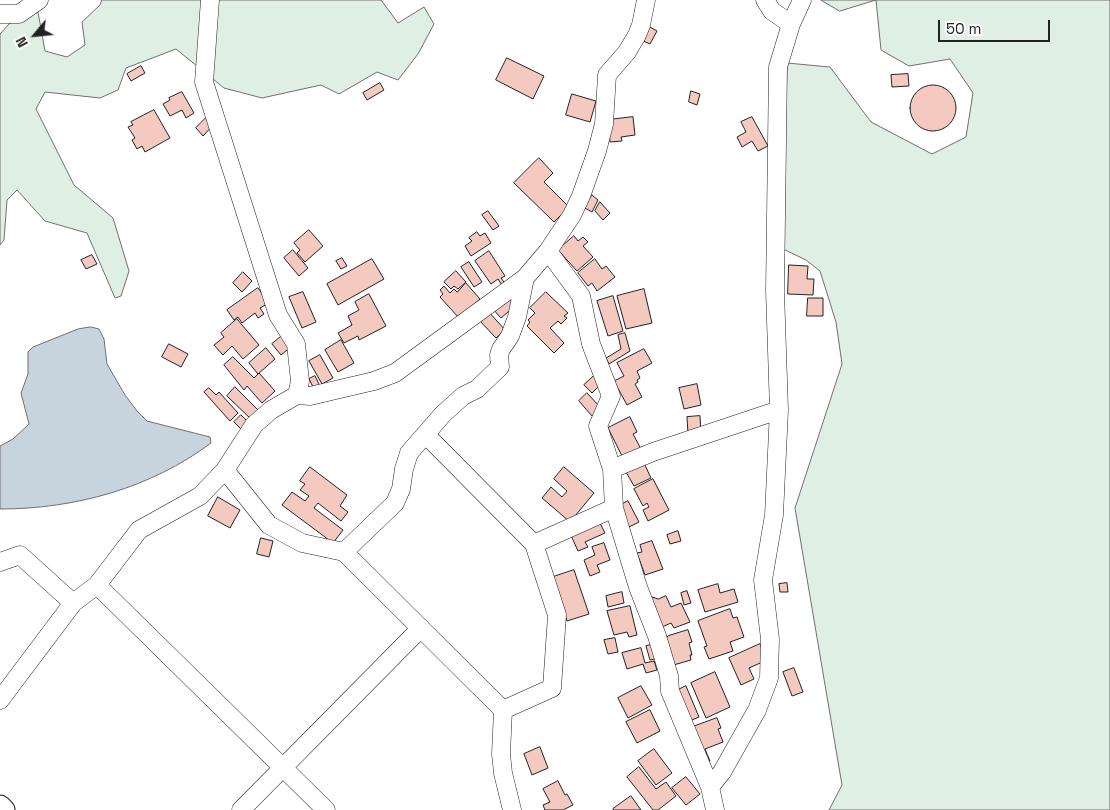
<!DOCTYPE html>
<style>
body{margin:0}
#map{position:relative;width:1110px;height:810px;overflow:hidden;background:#fff;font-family:"Space Grotesk",sans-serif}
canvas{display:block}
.north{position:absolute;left:10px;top:10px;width:50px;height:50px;-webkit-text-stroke:4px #fff;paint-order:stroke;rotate:242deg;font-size:14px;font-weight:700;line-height:20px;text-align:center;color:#222}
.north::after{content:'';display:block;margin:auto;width:18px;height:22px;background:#222;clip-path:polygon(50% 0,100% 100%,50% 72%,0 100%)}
.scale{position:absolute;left:938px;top:20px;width:112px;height:22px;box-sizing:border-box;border:2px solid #222;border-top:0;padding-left:6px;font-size:15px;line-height:18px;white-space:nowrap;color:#222;-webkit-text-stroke:4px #fff;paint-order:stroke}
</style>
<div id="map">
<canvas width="1110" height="810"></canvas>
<div class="north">N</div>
<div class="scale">50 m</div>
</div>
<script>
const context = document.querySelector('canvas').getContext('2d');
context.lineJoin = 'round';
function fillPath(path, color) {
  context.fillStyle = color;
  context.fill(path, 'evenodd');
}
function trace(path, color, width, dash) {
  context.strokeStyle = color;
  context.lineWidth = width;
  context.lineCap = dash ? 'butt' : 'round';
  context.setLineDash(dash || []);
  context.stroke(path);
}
const green = new Path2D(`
 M102,0H381L398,23L424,7L434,24L418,54L398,80L377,72L339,94L321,85L262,98L224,88L176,49L126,68L118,90L100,98L45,92L36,109L74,185L113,218L129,271L121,296L115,298L87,233L45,221L17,190L7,200L4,240L0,245V34L10,23L38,12L45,51L67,57L85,45L82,22L100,5Z
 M821,0H1110V810H829L842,785L795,508L842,364L836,322L820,271L806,260L783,249L787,63L830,67L871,122L932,154L966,137L973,93L950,59L909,66L881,50L876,0L840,11Z`);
fillPath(green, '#e0efe3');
trace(green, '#6f6f6f', 1);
const water = new Path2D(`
 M91,327L99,329L104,339L107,364L125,395L137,411L147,421L210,437L211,443C151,488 75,509 0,509V446L13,439L29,424L21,393L28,374V352L33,347L78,329Z`);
fillPath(water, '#c7d3dd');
trace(water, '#6f6f6f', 1);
const building = new Path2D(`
 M648,26L657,31L650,44L641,40Z
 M507,58L544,76L533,99L496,80Z
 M141,66L145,73L131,81L127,74Z
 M908,74L909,86L892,87L891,75Z
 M380,83L384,90L367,100L363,93Z
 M910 108a23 23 0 1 1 46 0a23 23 0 1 1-46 0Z
 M691,91L700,94L697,105L689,102Z
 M182,92L194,113L186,118L182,110L170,116L163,104L170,100L169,98Z
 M572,94L596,101L590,122L566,115Z
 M154,110L170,138L145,152L142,146L137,149L132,140L135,138L128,127L133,125L131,122Z
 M208,116L215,123L203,136L196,128Z
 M633,117L635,135L621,137L622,141L610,142L608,120Z
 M752,117L768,146L758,151L752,141L742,147L737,137L746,132L741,122Z
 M539,158L553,173L544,182L569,207L554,222L514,183Z
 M592,195L598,200L592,212L585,208Z
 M600,202L610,213L603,220L595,211Z
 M488,211L499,226L493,230L482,215Z
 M309,230L323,246L305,262L297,253L300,250L294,243Z
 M477,232L480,236L485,233L491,243L471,256L465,246L472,241L469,238Z
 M574,236L578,241L583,237L588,242L583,246L593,257L577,271L558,250Z
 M293,250L308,268L299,276L284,258Z
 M489,251L505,276L501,278L506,285L503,287L498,279L491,284L475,261Z
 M92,255L97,264L86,269L81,260Z
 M342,258L347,266L341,269L336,261Z
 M372,259L384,279L338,305L327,284Z
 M595,259L602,269L606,266L615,277L597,291L592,283L588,286L578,273Z
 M469,262L482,282L474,287L461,267Z
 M789,265L808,266L807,279H814L813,295L788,294Z
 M456,271L466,282L458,289L454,286L451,289L444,282Z
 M243,272L252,281L242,292L233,283Z
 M466,283L480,299L459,318L440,297L443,294L440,290L444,286L450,293L454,289L457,292Z
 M258,288L269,303L260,308L264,314L258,318L255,313L242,323L238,317L234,320L227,310Z
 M644,289L652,323L626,329L617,296Z
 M303,292L316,322L302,328L289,297Z
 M546,292L568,313L564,316L567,318L561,324L558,321L550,328L564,343L554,353L527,326L530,322L528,320L535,313L530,308Z
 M369,294L386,326L359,340L358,336L344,343L338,333L352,325L348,316L359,310L355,302Z
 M508,294L517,304L501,318L492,308Z
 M613,296L623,331L608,336L597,301Z
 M808,298H823V316H807Z
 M488,311L505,330L496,338L479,320Z
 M237,319L259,345L243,359L232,346L223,355L214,345L224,337L221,333Z
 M625,333L630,351L609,364L606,358L621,349L618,335Z
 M283,335L293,345L281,355L272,344Z
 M341,340L354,363L338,372L325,350Z
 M169,344L188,354L181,367L162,357Z
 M266,348L275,359L258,374L249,363Z
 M644,349L652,363L637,371L640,378L637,380L638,382L635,384L642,397L627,405L614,381L624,376L617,363Z
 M320,355L333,378L322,384L309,361Z
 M233,357L254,378L259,373L275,391L262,403L247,386L244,390L224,365Z
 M597,373L601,384L592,393L584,385Z
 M315,376L321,388L315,391L309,379Z
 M697,384L701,405L684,409L679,388Z
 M235,387L261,413L253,421L227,396Z
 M209,388L216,395L219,392L238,413L230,421L204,392Z
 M587,393L601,408L592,416L579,401Z
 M241,415L248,422L241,429L234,422Z
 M700,416L701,434H688L687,417Z
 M630,417L637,432L633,434L641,449L623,458L608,428Z
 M644,463L651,478L634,486L626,472Z
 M310,467L347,495L340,506L348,512L341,521L318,503L314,508L343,530L333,543L282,505L292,492L305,501L309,496L300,490L305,484L300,481Z
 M564,467L594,493L570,522L542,498L551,487L562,497L567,491L554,479Z
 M653,479L669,510L648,521L643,510L649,507L647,503L643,506L634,489Z
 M218,497L240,510L230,528L208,516Z
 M628,501L639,522L627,528L617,507Z
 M599,521L605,533L585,542L588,547L578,551L569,531Z
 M678,531L681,541L670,544L667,535Z
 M261,538L273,541L269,557L257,554Z
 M652,541L663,569L645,575L637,553L642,552L640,545Z
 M604,543L610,560L597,565L600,572L590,576L584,560L595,555L592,547Z
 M574,570L589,614L567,621L553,577Z
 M787,583L788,592H780L779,584Z
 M718,584L720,593L734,589L738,602L705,612L698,590Z
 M687,591L691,603L684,605L681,593Z
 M622,592L624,603L608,607L606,596Z
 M666,596L671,607L681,603L690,622L674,628L671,623L662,627L647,599L652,597L658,599Z
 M630,606L637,635L629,637L627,632L614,635L607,611Z
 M730,609L733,618L737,617L744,637L730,642L733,651L709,659L704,647L707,646L698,621Z
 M688,630L692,642L689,643L692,655H690L691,660L670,666L662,643L668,636Z
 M615,638L618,652L608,654L604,640Z
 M656,644L660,658L650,660L646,646Z
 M760,644L767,660L749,668L754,679L741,685L729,658Z
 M641,648L645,663L654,661L657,670L646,673L643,664L627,669L622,653Z
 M794,668L803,692L792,696L783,672Z
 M715,672L730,707L706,718L691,683Z
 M641,686L652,705L628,718L618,698Z
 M686,686L699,717L685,723L672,693Z
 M650,710L660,731L637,743L626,722Z
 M717,718L721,728L718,729L723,742L705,749L710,761L704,763L690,728Z
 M540,747L548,768L532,775L524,754Z
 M654,749L672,773L656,785L638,761Z
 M639,767L656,789L666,782L676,796L658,810H653L627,777Z
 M686,777L700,794L686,805L672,788Z
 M558,781L565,795L567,794L573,805L563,810H545L543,805L550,802L543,789Z
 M631,796L641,810H614L613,809Z`);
fillPath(building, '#f3c9c0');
trace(building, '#222', 1);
const minor = new Path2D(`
 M210,0L204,82L278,315L296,344L300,381L297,395
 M765,0L772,11L791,24
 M0,14H19L39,0
 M548,251L581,296L591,344L611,396L598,426L612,469L614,508L638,587L657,636L669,676L670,691L710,787L715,810
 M426,435L534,544
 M612,469L653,452L779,410
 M225,470L269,525L302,543L344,552L503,710L501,754L503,773L512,810
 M344,552L395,503L401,489L404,469L409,453L443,414L463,396L477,389L500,367L499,355L501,349L510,336L517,317L525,278
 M0,562L20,555L73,603L97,585L139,530L200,496L225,470L254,425L271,410L297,395L310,396L374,381L395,373L525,278L548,251L572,215L581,196L597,151L604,124L607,75L627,52L637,35L641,25L646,0
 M97,585L326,810
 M0,700L73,603
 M503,710L552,688L557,615L534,544L614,508
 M710,787L722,772L757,710L769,678L770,639L763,580L774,515L779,410L775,291L778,67L791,24L802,0
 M241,810L421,628`);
const major = new Path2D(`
 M0,806L4,810`);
trace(minor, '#222', 19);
trace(major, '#222', 23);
trace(minor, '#fff', 18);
trace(major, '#fff', 21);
</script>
